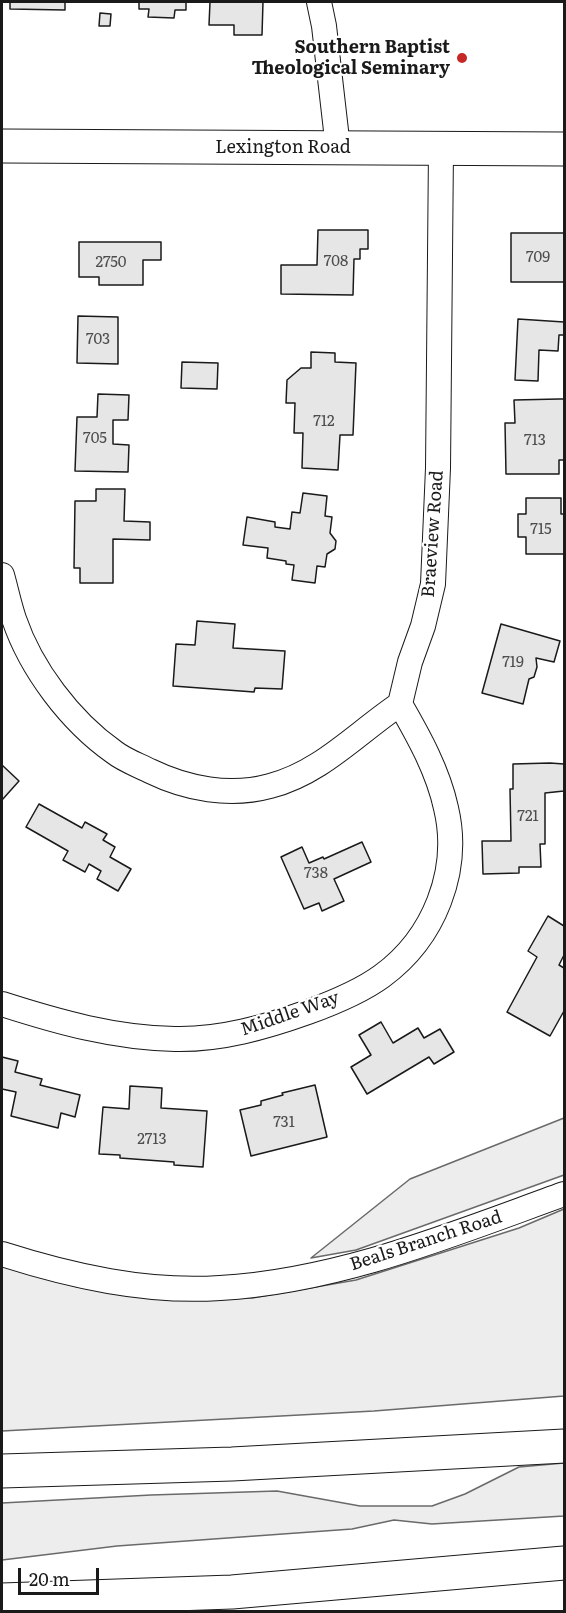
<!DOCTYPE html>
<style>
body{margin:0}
#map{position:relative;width:566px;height:1613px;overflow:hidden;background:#fff;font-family:Literata,serif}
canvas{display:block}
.frame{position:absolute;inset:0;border:3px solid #1a1a1a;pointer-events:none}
.scale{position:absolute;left:18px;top:1568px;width:81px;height:27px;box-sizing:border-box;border:3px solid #1a1a1a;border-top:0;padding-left:8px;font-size:18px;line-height:21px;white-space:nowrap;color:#1a1a1a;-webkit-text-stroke:4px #fff;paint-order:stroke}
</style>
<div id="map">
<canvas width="566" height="1613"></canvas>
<div class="frame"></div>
<div class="scale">20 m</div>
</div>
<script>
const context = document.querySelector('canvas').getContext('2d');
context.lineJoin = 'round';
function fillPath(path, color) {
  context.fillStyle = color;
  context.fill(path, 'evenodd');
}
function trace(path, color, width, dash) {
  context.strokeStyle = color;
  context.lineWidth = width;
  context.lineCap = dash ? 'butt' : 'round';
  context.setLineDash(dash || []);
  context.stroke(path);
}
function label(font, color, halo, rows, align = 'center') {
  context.font = font + ' Literata,serif';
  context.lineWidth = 4.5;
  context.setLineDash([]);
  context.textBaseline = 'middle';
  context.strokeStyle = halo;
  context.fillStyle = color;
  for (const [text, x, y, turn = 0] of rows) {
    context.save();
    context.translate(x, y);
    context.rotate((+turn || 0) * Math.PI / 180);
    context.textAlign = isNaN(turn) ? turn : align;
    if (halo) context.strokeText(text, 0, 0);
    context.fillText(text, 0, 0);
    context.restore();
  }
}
const built = new Path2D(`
 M564,1118V1175L356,1250L311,1258L410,1179Z
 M564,1209V1396L374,1411L2,1431V1264L77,1287L252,1298L356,1280L519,1228Z
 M564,1463V1516L432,1524L394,1520L352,1529L117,1546L2,1560V1503L151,1495L277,1491L360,1506H432L465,1494L519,1467Z`);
fillPath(built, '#ededed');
trace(built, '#6a6a6a', 1.5);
const building = new Path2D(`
 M10,2H65V10L10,9Z
 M139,2H198H186V10H175L174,18L148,17L149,9H139Z
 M210,2H263L262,35H234V25H209Z
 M100,13L111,14L110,26H99Z
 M318,230H368V249H360V259H354L353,295L281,294V265H317Z
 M511,233H564V282H511Z
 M79,242H161V260H143V285H99V277H79Z
 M78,316L118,317V364L77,363Z
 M518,319L564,322V335H559L558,351L539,350L538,381L515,380Z
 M311,352L335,353V362L356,363L353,435H340L338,470L302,468L303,433H294L295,403H286L287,380L301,368H311Z
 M182,362L218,363L217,389L181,388Z
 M98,394L129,395L128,420H113V444L129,445L128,472L75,471L77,417H97Z
 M559,399H564V460H559V474H506L505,423H515L514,400Z
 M96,489H125L124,521L150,522V540L113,539V583H80V568H74L75,501H96Z
 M303,493L327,496L325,516L332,517L330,533L336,541L335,549L327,554L325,567L317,566L315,583L292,580L294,565L286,564V561L267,558L268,548L243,545L247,517L275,522V527L290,529L292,512L300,513Z
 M526,498H561V514H564V554H526V537H518V514H526Z
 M197,621L235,624L233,648L285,651L282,689L255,688L254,692L173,686L176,644L195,645Z
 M501,624L560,641L554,662L536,658L537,667L534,677L529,679L523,704L482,693Z
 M550,763L564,764V791L545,793V844H540L541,867H519V873L483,874L482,841H511L510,789H513V764Z
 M2,765L19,781L2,800Z
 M39,804L82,828L85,822L107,834L103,840L115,847L110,857L131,869L118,891L97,879L101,871L89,864L85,872L63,860L68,851L26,827Z
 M362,842L371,862L334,879L344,901L322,911L319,903L304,909L281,857L302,847L309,863L323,857L324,859Z
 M548,916L564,926V955L559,965L564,968V1011L550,1036L507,1012L537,957L528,951Z
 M381,1022L393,1043L418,1028L424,1038L440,1029L454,1052L434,1064L429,1057L367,1094L351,1067L371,1055L359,1035Z
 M2,1057L18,1061L15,1072L42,1079L40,1085L80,1095L75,1117L61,1113L58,1128L11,1116L16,1092L2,1089Z
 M315,1085L327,1137L251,1156L240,1110L261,1105V1101L283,1095L282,1093Z
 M130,1086L162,1088L161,1108L207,1111L203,1167L174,1165V1162L120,1158V1155L99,1154L103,1107L129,1109Z`);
fillPath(building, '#e6e6e6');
trace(building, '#1a1a1a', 1.5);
const minor = new Path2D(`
 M319,2L324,26L338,148
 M2,575C6,589 9,604 14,619C31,669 70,721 114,752C124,760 138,765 150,771C187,789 230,797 270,786C321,773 358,732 400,704L410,662L423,626L433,584L438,468L441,149
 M2,1004C58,1022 115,1038 175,1039C221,1040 266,1027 308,1012C330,1004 363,990 382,976C434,938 461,871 446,808C438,771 419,737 400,704
 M2,1254C71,1276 146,1293 220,1288C340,1281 453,1234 564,1194`);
const primary = new Path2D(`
 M2,146L564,149`);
const motorway = new Path2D(`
 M2,1471L232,1464L564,1446
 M2,1600L232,1592L564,1563`);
trace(minor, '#1a1a1a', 26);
trace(primary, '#1a1a1a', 35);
trace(motorway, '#1a1a1a', 35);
trace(minor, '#fff', 24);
trace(primary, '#fff', 33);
trace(motorway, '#fff', 33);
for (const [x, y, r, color] of [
 [462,58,6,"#c62828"]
]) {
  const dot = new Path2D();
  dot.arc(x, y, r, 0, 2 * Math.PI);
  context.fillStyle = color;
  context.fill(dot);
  trace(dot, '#fff', 2);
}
label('15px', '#4d4d4d', null, [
 ["709",538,258],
 ["708",336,262],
 ["2750",111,263],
 ["703",98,340],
 ["712",324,422],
 ["705",95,439],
 ["713",535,441],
 ["715",541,530],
 ["719",513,663],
 ["721",528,817],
 ["738",316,874],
 ["731",284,1123],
 ["2713",152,1140]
]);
label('bold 18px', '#1a1a1a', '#fff', [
 ["Southern Baptist",450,48],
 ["Theological Seminary",450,69]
], 'right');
label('18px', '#1a1a1a', '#fff', [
 ["Lexington Road",283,148],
 ["Braeview Road",433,534,-86],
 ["Middle Way",290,1014,-19],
 ["Beals Branch Road",426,1241,-18]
]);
</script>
